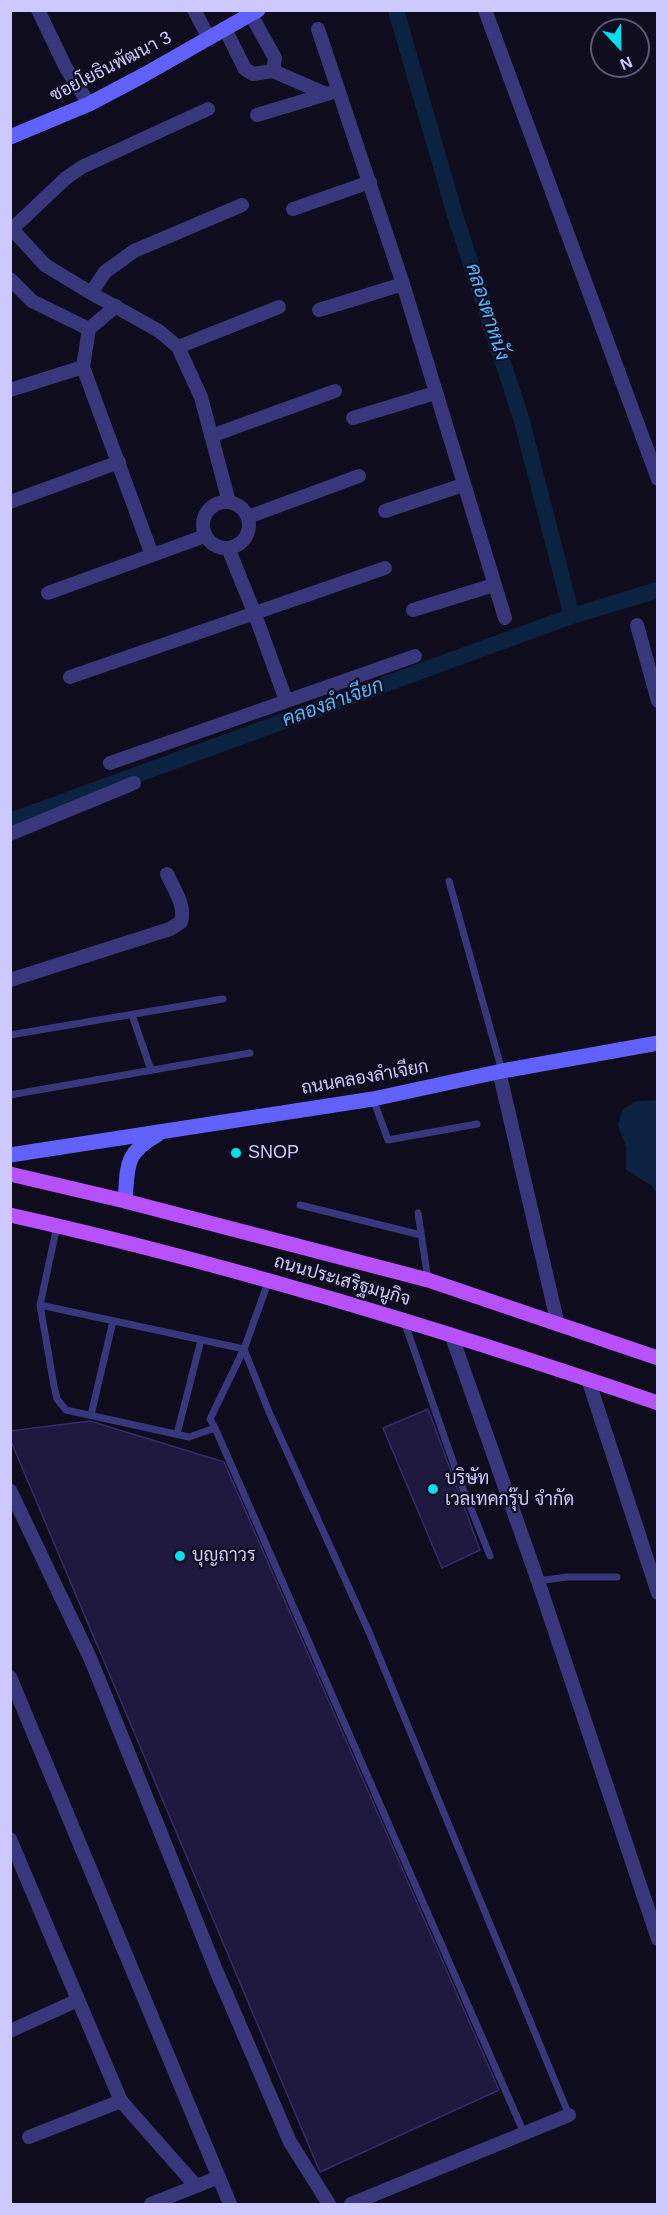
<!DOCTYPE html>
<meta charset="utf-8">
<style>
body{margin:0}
#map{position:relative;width:668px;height:2215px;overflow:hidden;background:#0e0c1d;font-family:Arial,sans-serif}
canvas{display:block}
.frame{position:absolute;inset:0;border:12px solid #cdc9fe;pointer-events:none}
.north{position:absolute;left:590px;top:18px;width:60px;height:60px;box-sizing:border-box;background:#0e0c1d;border:2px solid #5a5877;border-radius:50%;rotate:158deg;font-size:16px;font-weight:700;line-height:24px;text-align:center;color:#cdc9fe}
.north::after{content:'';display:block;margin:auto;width:21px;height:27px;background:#04dfef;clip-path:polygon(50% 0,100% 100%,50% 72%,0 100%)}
</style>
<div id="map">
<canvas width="668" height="2215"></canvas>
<div class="frame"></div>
<div class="north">N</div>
</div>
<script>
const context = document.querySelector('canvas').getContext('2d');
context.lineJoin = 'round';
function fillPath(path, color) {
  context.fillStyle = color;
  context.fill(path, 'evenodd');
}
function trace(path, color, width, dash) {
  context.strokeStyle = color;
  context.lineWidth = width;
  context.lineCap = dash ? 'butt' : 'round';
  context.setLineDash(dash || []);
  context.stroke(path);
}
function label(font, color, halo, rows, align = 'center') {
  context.font = font + ' Arial,Sarabun,sans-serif';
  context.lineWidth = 4.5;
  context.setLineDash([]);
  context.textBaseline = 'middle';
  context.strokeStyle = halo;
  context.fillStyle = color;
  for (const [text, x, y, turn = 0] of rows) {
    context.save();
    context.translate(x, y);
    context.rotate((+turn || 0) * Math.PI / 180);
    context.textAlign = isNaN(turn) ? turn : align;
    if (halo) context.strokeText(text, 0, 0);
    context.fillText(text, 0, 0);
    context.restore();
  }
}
fillPath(new Path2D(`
 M657,1100H658L657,1193L651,1185L626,1170V1147L618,1125L623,1109L637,1101Z`), '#0c2241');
trace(new Path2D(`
 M396,10L455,215L521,418L572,616
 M10,821L572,616L658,590`), '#0c2241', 16);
const building = new Path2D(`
 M428,1409L480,1550L442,1568L383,1428Z
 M90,1421L224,1462L499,2090L320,2172L10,1439V1431Z`);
fillPath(building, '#1f183e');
trace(building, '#352b69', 1.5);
trace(new Path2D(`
 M449,881L502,1071
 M132,1015L151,1070
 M10,1035L223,999
 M10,1095L250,1053
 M373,1099L388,1140L477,1124
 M300,1205L421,1235
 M418,1213L428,1280
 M57,1226L40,1305L54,1386L57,1399L66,1410L189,1437L215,1428L210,1419L244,1349L269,1280
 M40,1305L244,1349L269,1412L369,1632L569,2115
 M404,1321L458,1476L490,1556
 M91,1415L113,1321
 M215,1428L524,2133
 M177,1434L201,1340
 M538,1581L567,1577H617`), '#38377c', 7);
trace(new Path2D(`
 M38,10L66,68L89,104
 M194,10L209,38
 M485,10L658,479
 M251,15L275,58L273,71
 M225,29L245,69L253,74L273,71L326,94
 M318,29L403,284L505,618
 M257,115L330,93
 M293,209L370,182
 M10,227L45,265L91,293L159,331L178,347L201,397L229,502
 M12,229L66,178L82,167L208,109
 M10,279L32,301L89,329
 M91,293L105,272L134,251L242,205
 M116,306L89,329L83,367L152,555
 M319,310L403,284
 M178,347L279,307
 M10,390L83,367
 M353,418L435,393
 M211,436L335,391
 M203 525a23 23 0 1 1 46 0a23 23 0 1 1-46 0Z
 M10,502L119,462
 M385,511L463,485
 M248,517L359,476
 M228,548L254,612L286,700
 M48,593L205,536
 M413,610L494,585
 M637,625L658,701
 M70,677L385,568
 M110,763L415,656
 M10,834L134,783
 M10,980L170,929L181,922C186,906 174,889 167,874
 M499,1071L558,1325
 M451,1334L538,1581L658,1939
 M588,1379L658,1593
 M10,1490L91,1660L216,1970L290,2142L329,2204
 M10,1677L230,2204
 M10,1839L121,2101L196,2186
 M10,2031L78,2000
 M29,2137L121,2101
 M151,2204L219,2177
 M351,2204L569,2115`), '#38377c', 14);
trace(new Path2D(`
 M10,137L89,104L142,76L258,10
 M10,1155L373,1099L502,1071L658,1043
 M125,1201C128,1165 124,1154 157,1135`), '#6162fd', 15);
trace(new Path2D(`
 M10,1174L125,1201L428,1280L658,1358
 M10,1215C230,1264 445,1330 658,1403`), '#b751fc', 15);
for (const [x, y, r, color] of [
 [236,1153,6,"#04dfef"],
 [433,1489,6,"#04dfef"],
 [180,1556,6,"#04dfef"]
]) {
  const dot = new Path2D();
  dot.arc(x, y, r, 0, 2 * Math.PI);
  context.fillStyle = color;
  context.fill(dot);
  trace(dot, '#0e0c1d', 2);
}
label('18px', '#cdc9fe', '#0e0c1d', [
 ["ซอยโยธินพัฒนา 3",111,67,-27],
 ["ถนนคลองลำเจียก",365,1078,-10],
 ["ถนนประเสริฐมนูกิจ",342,1281,16]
]);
label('18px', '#cdc9fe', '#0e0c1d', [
 ["SNOP",248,1153],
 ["บริษัท",445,1479],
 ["เวลเทคกรุ๊ป จำกัด",445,1500],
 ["บุญถาวร",192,1556]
], 'left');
label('italic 20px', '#58b6fd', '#0e0c1d', [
 ["คลองตาหนัง",487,312,72],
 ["คลองลำเจียก",333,703,-20]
]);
</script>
